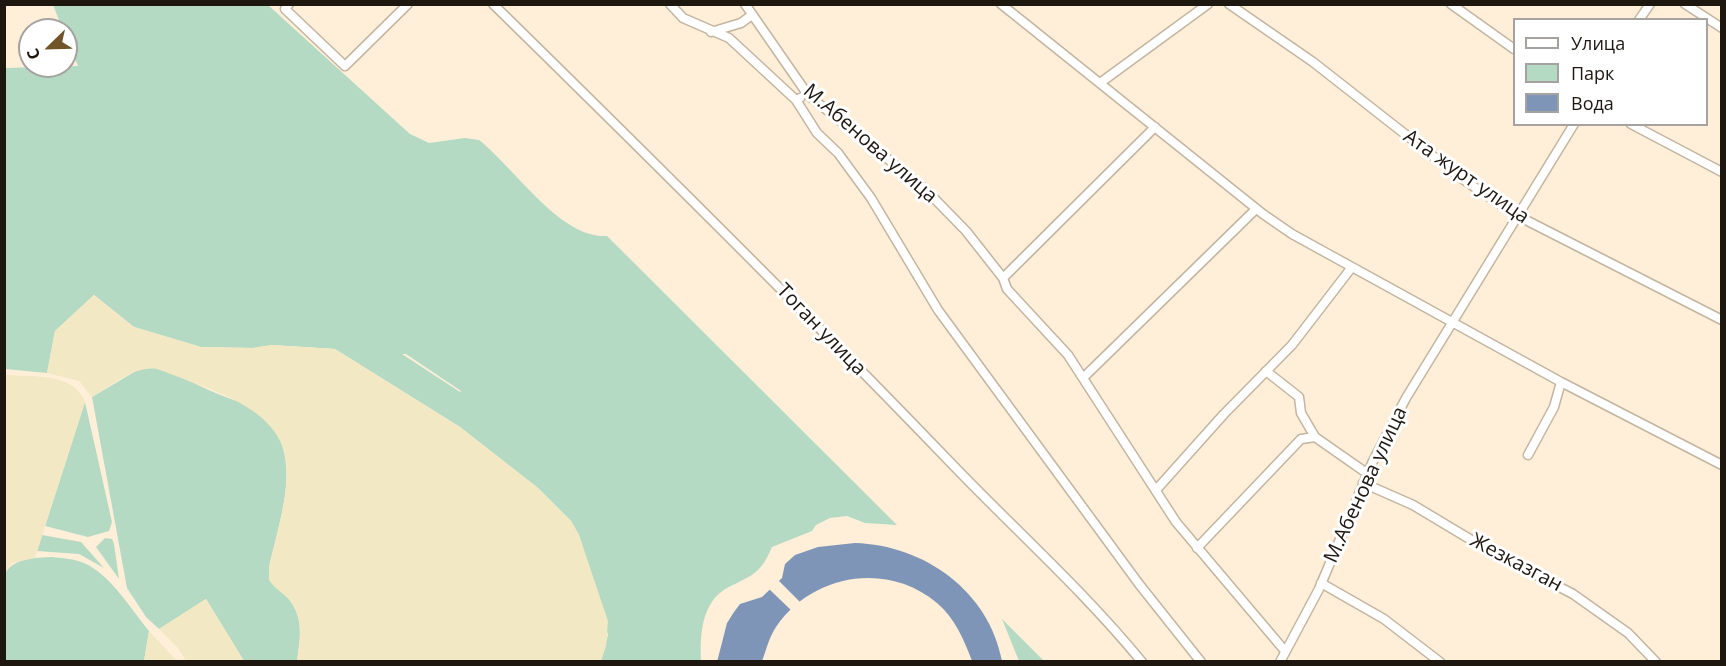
<!DOCTYPE html>
<meta charset="utf-8">
<style>
body{margin:0}
#map{position:relative;width:1726px;height:666px;overflow:hidden;background:#ffefd9;font-family:"Open Sans",sans-serif}
canvas{display:block}
.frame{position:absolute;inset:0;border:6px solid #1d1710;pointer-events:none}
.legend{position:absolute;left:1513px;top:18px;width:195px;height:108px;box-sizing:border-box;background:#fff;border:2px solid #a5a29f;margin:0;padding:8px 10px;list-style:none;font-size:18px;color:#1d1710}
.legend li{display:flex;align-items:center;gap:12px;height:30px}
.legend b{width:30px;border:2px solid #a5a29f}
.north{position:absolute;left:18px;top:18px;width:60px;height:60px;box-sizing:border-box;background:#fff;border:2px solid #a5a29f;border-radius:50%;rotate:247deg;font-size:16px;font-weight:700;line-height:24px;text-align:center;color:#1d1710}
.north::after{content:'';display:block;margin:auto;width:21px;height:27px;background:#725429;clip-path:polygon(50% 0,100% 100%,50% 72%,0 100%)}
</style>
<div id="map">
<canvas width="1726" height="666"></canvas>
<div class="frame"></div>
<ul class="legend">
<li><b style="height:8px;background:#fff"></b>Улица</li>
<li><b style="height:16px;background:#b4dac4"></b>Парк</li>
<li><b style="height:16px;background:#7f95b7"></b>Вода</li>
</ul>
<div class="north">С</div>
</div>
<script>
const context = document.querySelector('canvas').getContext('2d');
context.lineJoin = 'round';
function fillPath(path, color) {
  context.fillStyle = color;
  context.fill(path, 'evenodd');
}
function trace(path, color, width, dash) {
  context.strokeStyle = color;
  context.lineWidth = width;
  context.lineCap = dash ? 'butt' : 'round';
  context.setLineDash(dash || []);
  context.stroke(path);
}
function label(font, color, halo, rows, align = 'center') {
  context.font = font + ' "Open Sans",sans-serif';
  context.lineWidth = 6;
  context.setLineDash([]);
  context.textBaseline = 'middle';
  context.strokeStyle = halo;
  context.fillStyle = color;
  for (const [text, x, y, turn = 0] of rows) {
    context.save();
    context.translate(x, y);
    context.rotate((+turn || 0) * Math.PI / 180);
    context.textAlign = isNaN(turn) ? turn : align;
    if (halo) context.strokeText(text, 0, 0);
    context.fillText(text, 0, 0);
    context.restore();
  }
}
fillPath(new Path2D(`
 M53,5H268L410,134L429,143L465,138L479,140C514,167 560,239 607,236L897,525L865,523L847,516L830,518L816,525L812,531L772,547C761,573 753,575 729,587C701,601 700,635 701,661H601L608,635L579,535L571,521L538,488L460,427L335,349L272,345L253,348L201,347L134,327L94,295L55,331L47,373L5,369L4,68L78,66L66,37V30H63ZM402,354H406L461,391L460,392Z
 M149,367C172,371 196,385 218,394C230,399 245,403 256,410C308,448 280,517 269,568C269,588 281,588 291,602C304,621 300,640 297,661H244L206,599L159,629L146,617L127,588L92,397L136,371Z
 M85,402L112,522L109,531L88,537L45,526Z
 M42,535L81,542L104,568L79,554L37,551Z
 M105,538L112,539L114,544L119,579L96,547Z
 M52,557C62,558 75,559 84,563C110,574 131,609 149,631L144,661L5,662V573C16,557 34,558 52,557Z
 M1002,619L1044,661H1019Z`), '#b4dac4');
fillPath(new Path2D(`
 M94,295L134,327L201,347L253,348L272,345L335,349L460,427L538,488L571,521L579,535L608,621L606,646L601,661H297C300,641 304,618 290,600C283,593 275,589 269,580V568C275,539 285,508 287,478C292,407 210,391 158,369C135,365 111,386 92,397L79,381L47,373L55,331Z
 M5,375C31,377 74,372 85,402L35,558L12,563L5,573Z
 M206,599L244,661H186L178,648L159,629Z
 M149,631L177,661H144Z`), '#f2e8c3');
fillPath(new Path2D(`
 M855,543C924,545 989,591 1002,661H972C964,640 955,618 937,603C887,561 812,574 776,627C769,637 766,651 762,661L717,662L727,623L734,612L740,604L762,597L782,578L785,564L795,555L818,547Z`), '#7f95b7');
fillPath(new Path2D(`
 M777,579L801,603L793,612L768,588Z`), '#ffefd9');
const minor = new Path2D(`
 M289,4L285,9L345,66L408,4
 M493,4C647,155 800,306 949,461C1013,528 1083,590 1142,662
 M670,4L683,18L729,38L796,100L800,98
 M745,4L808,95L924,188L966,231L1003,278L1007,289L1068,355L1176,522L1285,651
 M1001,4L1263,214L1292,234L1561,382L1722,465
 M1229,4L1313,62L1461,178L1516,215L1722,320
 M1451,4L1514,49
 M1685,4L1722,28
 M1639,20L1650,4
 M711,32L741,23L752,15
 M1100,83L1208,4
 M796,100L817,133L838,153L871,198L938,310L1139,584L1201,662
 M1631,124L1722,172
 M1003,278L1155,127
 M1266,371L1299,397L1301,413L1315,437
 M1084,377L1256,209
 M1528,455L1554,407L1561,382
 M1363,483L1413,505L1488,550L1573,594L1628,633L1656,662
 M1156,490L1224,414L1292,345L1352,267
 M1197,548L1301,439L1315,437L1368,474
 M1321,583L1384,619L1440,662
 M1280,662L1319,589L1373,461L1406,398L1574,124`);
trace(minor, '#c3b5a0', 11);
trace(minor, '#fff', 8);
label('20px', '#1d1710', '#fff', [
 ["М.Абенова улица",870,144,41],
 ["Ата журт улица",1466,177,35],
 ["Тоган улица",821,330,46],
 ["М.Абенова улица",1366,485,-65],
 ["Жезказган",1516,563,28]
]);
</script>
